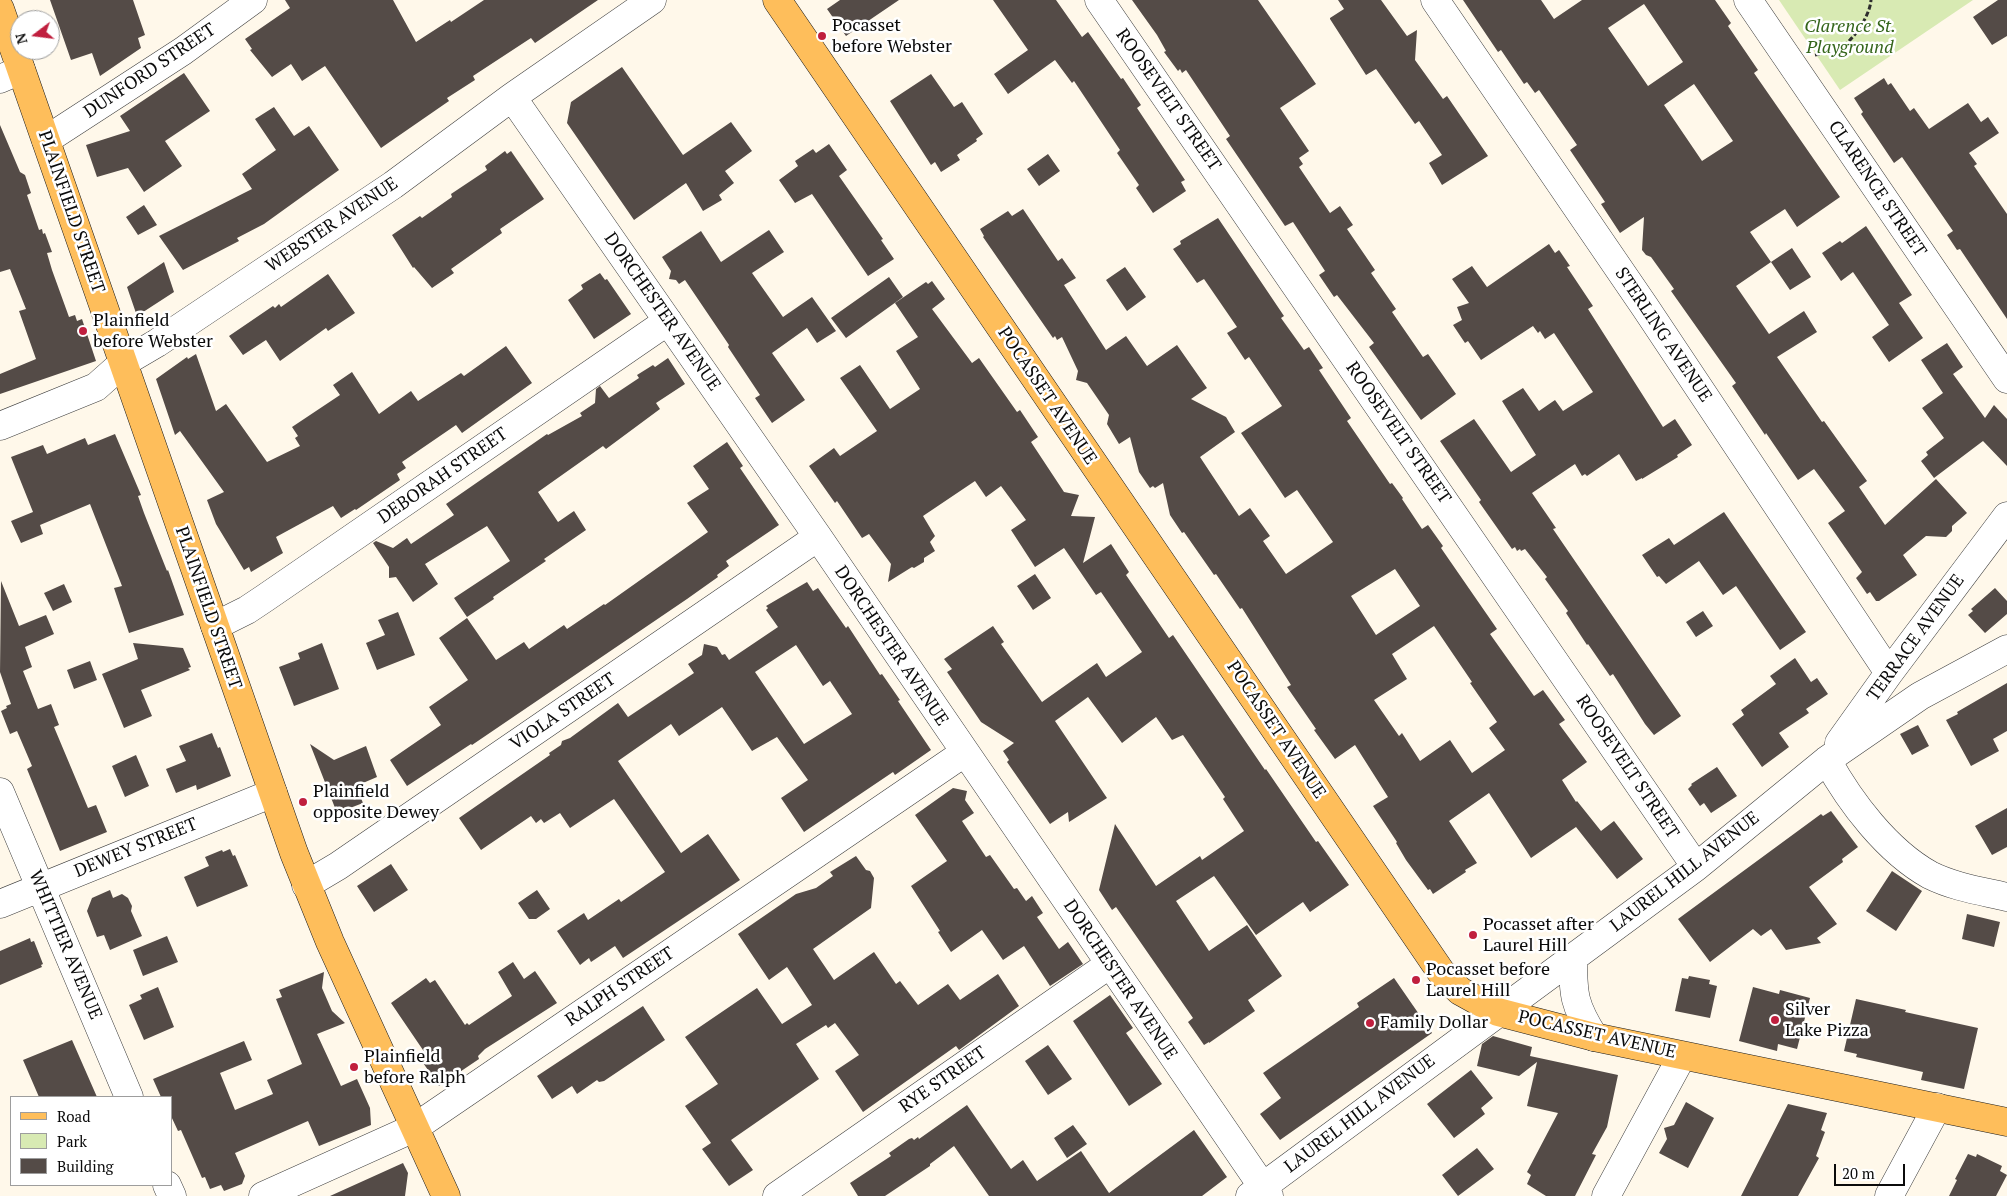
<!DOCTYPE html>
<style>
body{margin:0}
#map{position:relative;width:2007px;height:1196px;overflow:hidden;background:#fff8ea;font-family:"PT Serif",serif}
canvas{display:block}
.legend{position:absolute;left:10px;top:1096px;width:162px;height:90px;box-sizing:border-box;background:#fff;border:1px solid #9d9d9d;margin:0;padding:6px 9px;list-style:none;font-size:15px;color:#0b0b0b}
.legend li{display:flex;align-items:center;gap:10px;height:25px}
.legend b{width:25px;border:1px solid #9d9d9d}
.north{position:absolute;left:10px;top:10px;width:50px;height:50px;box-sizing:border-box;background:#fff;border:1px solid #9d9d9d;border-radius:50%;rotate:255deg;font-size:14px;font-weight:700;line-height:20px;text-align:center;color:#0b0b0b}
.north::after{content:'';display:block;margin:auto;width:18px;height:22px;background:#c01f3e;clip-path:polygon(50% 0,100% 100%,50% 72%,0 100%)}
.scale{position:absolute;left:1834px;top:1164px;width:71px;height:22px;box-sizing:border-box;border:2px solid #0b0b0b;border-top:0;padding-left:6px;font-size:15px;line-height:18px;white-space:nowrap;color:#0b0b0b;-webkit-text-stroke:4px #fff;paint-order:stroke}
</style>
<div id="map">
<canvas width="2007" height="1196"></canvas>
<ul class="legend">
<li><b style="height:6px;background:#febe5b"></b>Road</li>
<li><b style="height:14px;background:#d8eab3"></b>Park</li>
<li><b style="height:14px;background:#544b47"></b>Building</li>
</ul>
<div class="north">N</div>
<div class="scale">20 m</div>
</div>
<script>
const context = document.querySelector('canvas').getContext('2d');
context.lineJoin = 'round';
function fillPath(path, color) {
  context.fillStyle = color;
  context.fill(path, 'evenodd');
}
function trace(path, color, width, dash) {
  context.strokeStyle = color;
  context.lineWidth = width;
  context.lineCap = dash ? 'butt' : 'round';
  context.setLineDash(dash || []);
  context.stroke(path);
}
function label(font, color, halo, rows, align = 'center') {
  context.font = font + ' "PT Serif",serif';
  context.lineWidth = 5;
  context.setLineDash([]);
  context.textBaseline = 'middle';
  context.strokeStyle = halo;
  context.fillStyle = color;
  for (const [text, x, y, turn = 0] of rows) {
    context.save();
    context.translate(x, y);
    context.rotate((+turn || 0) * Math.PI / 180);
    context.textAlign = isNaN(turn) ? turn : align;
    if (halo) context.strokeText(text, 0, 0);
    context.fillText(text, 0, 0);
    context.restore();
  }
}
fillPath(new Path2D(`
 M1779,0H1973L1840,90Z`), '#d8eab3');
fillPath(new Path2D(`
 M50,0H133L145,35L138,38L141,48L100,76L92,53L71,60Z
 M285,0H393L416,42L450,20L451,22L484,0H598L535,43L531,38L473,76L475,80L447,98L449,101L381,148L325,66L302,81L291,64L272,77L250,50L252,49L245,39L290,8Z
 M840,0H899L846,36L827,9Z
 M993,0H1056L1082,37L1088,32L1121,79L1123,78L1141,105L1137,108L1185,180L1181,182L1186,191L1153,213L1136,188L1139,185L1117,153L1120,150L1074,81L1072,83L1055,60L1008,94L994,74L1028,50Z
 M1132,0H1258L1301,62L1316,84L1280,108L1309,151L1299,158L1303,164L1299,167L1330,213L1340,206L1353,225L1347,229L1375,270L1371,273L1396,309L1392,312L1423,357L1428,354L1456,394L1421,420L1369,347L1374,343L1337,295L1334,297L1319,275L1325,271L1293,222L1285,226L1226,139L1230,136L1186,70L1182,73L1180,69L1178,71L1164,52L1166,51L1157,35Z
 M1338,0H1381L1407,36L1417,30L1415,60L1443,99L1447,96L1488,156L1442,185L1429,163L1442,155L1419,121L1415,124L1376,69L1366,75L1330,19V18L1344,9Z
 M1463,0H1541L1554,19L1582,0H1715L1731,23L1728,26L1758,70L1754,73L1840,197L1797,227L1785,209L1750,232L1771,262L1736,286L1769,334L1804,311L1817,332L1777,357L1822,422L1824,421L1867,481L1859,487L1885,525L1936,479L1967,513L1952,526V531L1946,537L1926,536L1903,555L1917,575L1879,601H1876L1870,592L1867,594L1856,578L1862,572L1828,523L1845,511L1814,469L1798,480L1766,433L1765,435L1732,386L1736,383L1671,291L1674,289L1651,257L1646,255L1642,250L1644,217L1620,233L1601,204L1605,202L1570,150L1577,145L1539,90L1535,93L1527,82L1524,84L1501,50L1498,52ZM1644,4L1683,62L1648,86L1608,28ZM1694,84L1733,141L1702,161L1664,105Z
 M1998,0H2007V36L1992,45L1973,17Z
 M622,67L683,155L731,122L752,151L725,171L734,183L719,195L722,200L703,211L686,183L634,220L567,123L571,102Z
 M184,73L210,111L165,141L182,166L144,192L128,168L97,177L86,145L130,131L120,116Z
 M931,74L954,107L962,102L983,134L976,139L977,141L957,155L960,160L941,172L935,162L931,165L890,101Z
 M1884,78L1888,85L1891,83L1910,111L1914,108L1929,129L1968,103L1981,122L1988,117L1999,133L1969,153L1977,164L1974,166L2007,214V319L1960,249L1957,250L1947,235L1953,231L1902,157L1894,163L1861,114L1863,112L1854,98Z
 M274,107L294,136L309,126L339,170L264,224L237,238L239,241L183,270L159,236L252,189L242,174L276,150L255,119Z
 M0,125L20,172L25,175L31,193L27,195L39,230L42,229L43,234L45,233L52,252L47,253L52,270L69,317L75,315L77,321L82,319L96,361L0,394V374L36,359L19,311L26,309L10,269L0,272Z
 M829,144L847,170L839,176L883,239L881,240L894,259L868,276L812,194L795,203L779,180L798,166L795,161L813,149L816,153Z
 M505,151L507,154L511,151L544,199L500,229L502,233L451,269L454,273L432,288L414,267L413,268L392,235L420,216L422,218L452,197L451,194L487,170L485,166Z
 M1048,154L1060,171L1039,186L1027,169Z
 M144,205L157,225L138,235L126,217Z
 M1023,209L1058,261L1062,258L1076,278L1064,285L1106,350L1126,336L1147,366L1177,345L1207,388L1191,399L1226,417L1235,432L1200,457L1239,516L1250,508L1270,536L1263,541L1286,574L1333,542L1297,490L1285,498L1241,433L1282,406L1249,357L1245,360L1227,333L1237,327L1204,279L1197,283L1173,249L1181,244L1180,241L1218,218L1284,316L1281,318L1304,350L1309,347L1323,368L1319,370L1351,418L1347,421L1390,484L1392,483L1403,498L1402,499L1422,529L1428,525L1443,546L1441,548L1497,629L1490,634L1534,696L1543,690L1565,720L1559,724L1587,762L1562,780L1576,802L1577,801L1601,831L1614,821L1643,859L1617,879L1576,827L1531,858L1489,793L1449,821L1477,863L1465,870L1466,872L1433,894L1430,889L1428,890L1406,860L1396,843L1397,842L1373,806L1388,797L1355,745L1335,759L1314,730L1316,729L1287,687L1291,685L1242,608L1240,609L1216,574L1214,575L1184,532L1182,533L1170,515L1163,483L1155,488L1153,486L1150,488L1139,472L1130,437L1119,444L1107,424L1109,415L1087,383L1076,380L1078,371L1062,337L1057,340L1055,336L1053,338L983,237L984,236L980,229L1008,211L1012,216ZM1395,569L1420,606L1376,635L1351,596ZM1434,626L1472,682L1470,683L1497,722L1489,728L1505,750L1472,773L1450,740L1420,761L1402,733L1399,736L1374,700L1407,679L1392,654Z
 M1866,226L1912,295L1899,303L1923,338L1889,362L1872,337L1889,325L1853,272L1841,281L1822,253L1840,241L1842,243Z
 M769,230L784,252L752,273L783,317L812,297L836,331L817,343L807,328L772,353L805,400L772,423L755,398L760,395L728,347L729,345L685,280L679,284L676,280L669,279L671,271L662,257L701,231L721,262Z
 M1549,244L1555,253L1559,250L1570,266L1567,267L1593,306L1588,309L1663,427L1675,419L1692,445L1677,455L1678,457L1642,479V478L1636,481L1619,454L1587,476L1585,474L1582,476L1575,464L1532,493L1556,528L1553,529L1681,716L1654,735L1645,724L1613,674L1610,676L1588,644L1587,645L1566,613L1568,611L1545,579L1547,577L1525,549L1521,551L1520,549L1517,551L1515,547L1512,549L1479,502L1481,500L1440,441L1474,419L1511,472L1536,455L1502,401L1523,388L1539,411L1555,400L1563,411L1593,392L1554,333L1545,339L1540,331L1538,333L1533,326L1481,360L1468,341L1465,343L1453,325L1462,320L1457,307L1469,303L1452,279L1472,266L1487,287Z
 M1792,248L1811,277L1790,290L1771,262Z
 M164,262L174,292L137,316L127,287Z
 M1125,267L1146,297L1127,311L1106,280Z
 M600,273L605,280L607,279L631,314L594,339L568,300L583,289L581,285Z
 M328,274L355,313L328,331L326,328L280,361L266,340L243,355L229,336L273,306L275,308L279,304L281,307Z
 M889,277L903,297L846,338L831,318Z
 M932,281L945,299L932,309L972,363L979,358L1017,412L1020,410L1038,437L1031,442L1064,492L1079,495L1071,516L1095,517L1083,563L1111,544L1129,572L1126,575L1169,638L1173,635L1265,770L1266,769L1316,842L1318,841L1349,885L1310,912L1303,902L1256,935L1214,876L1176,901L1209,951L1247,925L1282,976L1248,1000L1255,1011L1209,1043V1042L1204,1045L1188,1022L1193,1018L1116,907L1112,910L1099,890L1115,824L1156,886L1200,856L1202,860L1244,831L1223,799L1225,797L1183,735L1172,740L1156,717L1122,743L1088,697L1055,721L1107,798L1069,822L1068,812L1050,824L1007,762L1009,760L1003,751L1014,743L981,722L947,672L952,669L944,659L993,626L1004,642L1001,644L1042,702L1097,663L1106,677L1142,652L1101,592L1096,595L1064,548L1035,567L1011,530L1026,520L1001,486L986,497L975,481L923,516L935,536L930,542L935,551L924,558V562L914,568L912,567L888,582L891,564L869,534L862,538L837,501L835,503L809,466L834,448L840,456L877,431L840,378L860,365L890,409L920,389L896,351L918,337L895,303L926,282L928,284Z
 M1947,343L1963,367L1953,374L1985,418L1994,405L2007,419V466L1983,441L1934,478L1921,461L1928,455L1926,452L1944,438L1922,408L1943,393L1921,360Z
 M506,346L532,383L462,433L456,425L402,462L406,468L397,474L400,480L356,510L355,509L341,518L333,506L276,537L283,553L251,572L249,567L244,570L216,524L207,500L224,492L180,431L175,435L156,379L187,357L188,359L196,354L216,411L226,404L267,462L300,446L295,438L298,436L292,427L340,395L333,385L352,372L379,414L411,391L418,401L461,373L464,376Z
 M668,358L685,384L656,403L660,409L606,449L603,446L538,492L558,522L574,511L586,530L544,559L546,561L493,597L494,599L467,617L454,598L510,561L487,526L425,564L438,584L413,602L396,577L389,578V567L373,543L376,541L393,548L407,538L411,544L454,515L446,504L547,434L548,435L582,416L580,413L595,403L596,389L600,386L609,398L639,378L637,375L653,365L655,367Z
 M115,434L141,495L138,496L144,513L167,571L168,570L184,615L129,633L114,588L122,586L90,504L40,525L43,534L21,543L11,521L33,512L11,457L43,445L47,454L85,438L88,445Z
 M727,442L743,466L740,468L779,525L726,561L729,566L717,575L718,577L687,599L472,745L471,744L407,786L390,760L441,725L429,707L468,680L439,638L467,618L496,660L524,642L529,649L564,625L567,629L604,604L605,605L708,532L687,503L709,489L693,466Z
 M1724,512L1806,632L1780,650L1736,586L1723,595L1699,561L1666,584L1659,576L1657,577L1642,555L1669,538L1674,545Z
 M1035,574L1051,598L1033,610L1017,586Z
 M1,581L19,626L46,615L54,634L25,647L32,667L23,671L38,709L51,704L59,725L54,727L88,808L96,805L107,832L60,851L27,769L32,766L17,731L10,734L1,711L7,708L6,706L11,704L0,672Z
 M807,582L813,591L818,588L846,628L848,626L880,675L882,674L900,700L898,701L931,750L895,775L893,772L804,832L781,798L808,780L777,737L752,751L722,707L679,736L671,724L618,761L681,853L708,834L740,880L623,958L615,946L591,962L589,958L580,965L557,931L584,913L588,920L619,899L621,902L665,872L614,799L570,828L560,813L544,823L541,819L536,823L531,816L481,850L459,818L550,755L549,753L561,745L562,741L570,738L618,703L628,717L694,673L688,664L702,655L704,644L717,647L722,655L725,654L729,660L778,627L766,610L768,608L766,606ZM796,645L823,686L830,681L852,714L804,744L755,672Z
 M64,584L72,602L53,611L44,593Z
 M1995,588L2007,601V614L1985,633L1968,615L1973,611L1971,609Z
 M1703,611L1713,626L1696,637L1686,622Z
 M398,612L415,655L377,670L366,643L385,635L378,620Z
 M133,643L183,648L191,667L188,668L190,670L141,690L152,716L124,728L102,674L138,659Z
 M322,643L339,689L294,706L279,667L300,659L298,653Z
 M1795,658L1811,682L1817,678L1828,694L1806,709L1809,713L1779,733L1789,747L1762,767L1732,724L1744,715L1741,710L1776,684L1770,676Z
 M90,661L97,680L74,689L67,670Z
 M2007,683V731L1993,739L1999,751L1971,766L1946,720L1958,714L1957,712Z
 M1918,725L1929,746L1912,755L1900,734Z
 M212,733L218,748L220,747L231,776L197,790L196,785L176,793L166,769L186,761L179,746Z
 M310,744L334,760L366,746L377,777L356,786L363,803L337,813Z
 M136,755L149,786L125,797L112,766Z
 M1717,767L1737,796L1711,813L1704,803L1700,806L1688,789L1692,785L1691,784Z
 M953,788L967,791L965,800L974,813L962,821L986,857L990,855L1014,889L1017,888L1026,901L1032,896L1043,913L1037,917L1059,949L1068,942L1083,964L1050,986L1024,946L1003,960L982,930L951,952L938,932L940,931L911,886L947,861L915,815Z
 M2007,808V847L1992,855L1975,826Z
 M1831,811L1858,847L1842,859L1843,862L1809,887L1837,924L1817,938L1821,943L1786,950L1771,929L1761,936L1753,929L1710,962L1678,919L1821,814L1823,816Z
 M230,849L233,856L235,855L248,886L197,907L184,877L209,866L205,857L222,850L223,852Z
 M856,856L866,870L870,871L874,878L871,908L813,949L834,980L874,952L896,984L900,981L918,1005L948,984L960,1000L998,974L1019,1006L959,1050L956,1046L863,1112L835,1071L859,1055L835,1023L828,1028L826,1025L796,1044L819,1079L731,1140L753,1170L729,1186L702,1149L711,1143L685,1106L718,1084L685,1037L757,988L782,1024L812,1005L787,967L769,980L738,934L796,894L816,888L833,876L830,872Z
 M391,864L408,890L374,912L357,886Z
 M1892,871L1922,891L1896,931L1866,911Z
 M110,890L113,898L122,894L128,898L132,906L131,911L142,936L110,950L104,935L97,937L87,911L92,898Z
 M537,890L550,909L536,919H529L518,903Z
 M1967,914L2000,922L1994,947L1962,939Z
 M167,936L178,962L143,976L133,950Z
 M30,938L31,942L34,941L43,964L41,965L42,967L0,985V951Z
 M513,962L524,979L535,971L557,1003L485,1049L478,1056L479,1059L439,1086L419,1057L425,1053L391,1003L426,978L430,983L435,980L465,1025L467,1023L469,1025L512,996L498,972Z
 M324,972L322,988L332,1011L345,1023L317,1034L341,1086L357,1079L370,1108L371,1125L319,1146L308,1121L235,1153L245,1176L242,1184L224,1191L221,1185L210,1189L205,1177L202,1178L181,1130L178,1131L171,1116V1097H161L153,1079L244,1041L252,1060L220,1073L235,1110L273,1094L267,1080L302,1064L276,999L282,997L279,990Z
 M1689,976L1710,980L1709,984L1717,986L1710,1018L1675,1011L1682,978L1688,979Z
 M1394,978L1432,1033L1280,1140L1260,1114L1281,1098L1263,1073L1359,1007L1357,1003Z
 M158,987L174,1027L144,1040L129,1005L142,999L140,995Z
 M1753,987L1779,994L1780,990L1810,998L1797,1049L1778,1044L1777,1051L1739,1041Z
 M1110,995L1133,1028L1126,1033L1162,1084L1129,1106L1073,1021Z
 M1856,999L1906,1010L1905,1012L1978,1028L1964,1089L1921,1080L1923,1072L1856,1057L1857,1054L1844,1051Z
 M643,1006L665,1040L604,1081L599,1082L597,1080L577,1094L572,1086L552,1099L537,1076Z
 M1493,1036L1532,1047L1530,1056L1618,1075L1607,1127L1592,1154L1596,1155L1575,1196H1546L1527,1184L1531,1175L1527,1172L1558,1113L1527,1106L1537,1062L1519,1076L1477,1066L1482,1044Z
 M72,1040L97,1097H39L23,1060Z
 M1048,1045L1072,1079L1048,1095L1025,1061Z
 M1471,1070L1493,1098L1481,1108L1485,1114L1454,1138L1427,1104Z
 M1686,1102L1714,1118L1688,1168L1659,1153L1667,1139L1664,1128L1674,1125Z
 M1788,1104L1827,1113L1821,1130L1825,1132L1816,1156L1819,1158L1798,1196H1741Z
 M967,1105L1011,1169L1023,1160L1037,1181L1081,1151L1109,1193L1194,1130L1227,1177L1202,1196H989L954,1146L930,1164V1166L885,1196H858L850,1183L891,1156L889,1153L909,1139L912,1138L914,1140L918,1137L919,1139Z
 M1073,1125L1087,1144L1067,1158L1054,1138Z
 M1477,1148L1494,1169L1458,1196L1442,1175Z
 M1968,1154L1976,1157L1977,1154L2002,1166L2000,1171L2007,1175L1996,1196H1949L1957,1180L1955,1179Z
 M403,1163L408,1173L405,1196H330Z`), '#544b47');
const minor = new Path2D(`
 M1099,0L1696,867
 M1435,0L1645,307L1889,673
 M1748,0L2007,379
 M0,79L21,70
 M512,97L818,537L1269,1196
 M46,140L183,51L253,0
 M0,426L96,387L123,363L157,343L393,185L512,97L652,0
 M215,626L247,610L265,598L668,321
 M1839,743L1889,673L2007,516
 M1827,760C1850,802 1887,851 1930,875C1954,887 1981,891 2007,897
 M0,792L129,1097
 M306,885L338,866L818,537
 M0,904L273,793
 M1573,958C1573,995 1574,1005 1594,1037
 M167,1185L172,1196
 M263,1196L414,1128L964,753
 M777,1196L1110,964
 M1250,1196L1696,867L1827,760L1920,696L2007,649
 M1606,1196L1682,1056
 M1889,1196L1937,1107`);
const major = new Path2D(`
 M777,0L1441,972L1460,991L1498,1012L1594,1037L2007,1122
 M0,9L294,853L330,942L446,1196`);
trace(minor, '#3e3e3e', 29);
trace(major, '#1c1c1c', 29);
trace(new Path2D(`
 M1815,55C1824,53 1834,51 1842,47C1855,38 1870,15 1871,0`), '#2d2d2d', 3, [5, 2.5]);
trace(minor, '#fff', 28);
trace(major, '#febe5b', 28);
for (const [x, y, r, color] of [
 [822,36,5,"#c01f3e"],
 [83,331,5,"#c01f3e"],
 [303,802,5,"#c01f3e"],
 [1473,935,5,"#c01f3e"],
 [1416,980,5,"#c01f3e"],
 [1775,1020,5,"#c01f3e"],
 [1370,1023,5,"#c01f3e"],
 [354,1067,5,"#c01f3e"]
]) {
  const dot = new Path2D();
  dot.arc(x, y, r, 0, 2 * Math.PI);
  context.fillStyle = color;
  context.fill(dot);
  trace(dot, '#fff', 2);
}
label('18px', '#0b0b0b', '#fff', [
 ["Pocasset",832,26],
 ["before Webster",832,47],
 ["Plainfield",93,321],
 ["before Webster",93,342],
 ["Plainfield",313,792],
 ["opposite Dewey",313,813],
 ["Pocasset after",1483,925],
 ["Laurel Hill",1483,946],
 ["Pocasset before",1426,970],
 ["Laurel Hill",1426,991],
 ["Silver",1785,1010],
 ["Lake Pizza",1785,1031],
 ["Family Dollar",1380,1023],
 ["Plainfield",364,1057],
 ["before Ralph",364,1078]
], 'left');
label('italic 18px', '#34651a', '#fff', [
 ["Clarence St.",1850,27],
 ["Playground",1850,48]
]);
label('18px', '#0b0b0b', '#fff', [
 ["DUNFORD STREET",150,71,-34],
 ["ROOSEVELT STREET",1168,100,55],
 ["CLARENCE STREET",1877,189,56],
 ["PLAINFIELD STREET",71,212,71],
 ["WEBSTER AVENUE",332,225,-34],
 ["DORCHESTER AVENUE",662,312,55],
 ["STERLING AVENUE",1663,335,56],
 ["POCASSET AVENUE",1047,396,56],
 ["ROOSEVELT STREET",1398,433,55],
 ["DEBORAH STREET",443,476,-35],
 ["PLAINFIELD STREET",208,608,71],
 ["TERRACE AVENUE",1916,638,-54],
 ["DORCHESTER AVENUE",891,646,56],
 ["VIOLA STREET",563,712,-34],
 ["POCASSET AVENUE",1276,730,56],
 ["ROOSEVELT STREET",1627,767,56],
 ["DEWEY STREET",136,848,-22],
 ["LAUREL HILL AVENUE",1685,872,-38],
 ["WHITTIER AVENUE",65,945,67],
 ["DORCHESTER AVENUE",1120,980,56],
 ["RALPH STREET",620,987,-34],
 ["POCASSET AVENUE",1597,1035,13],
 ["RYE STREET",943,1080,-35],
 ["LAUREL HILL AVENUE",1360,1114,-37]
]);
</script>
